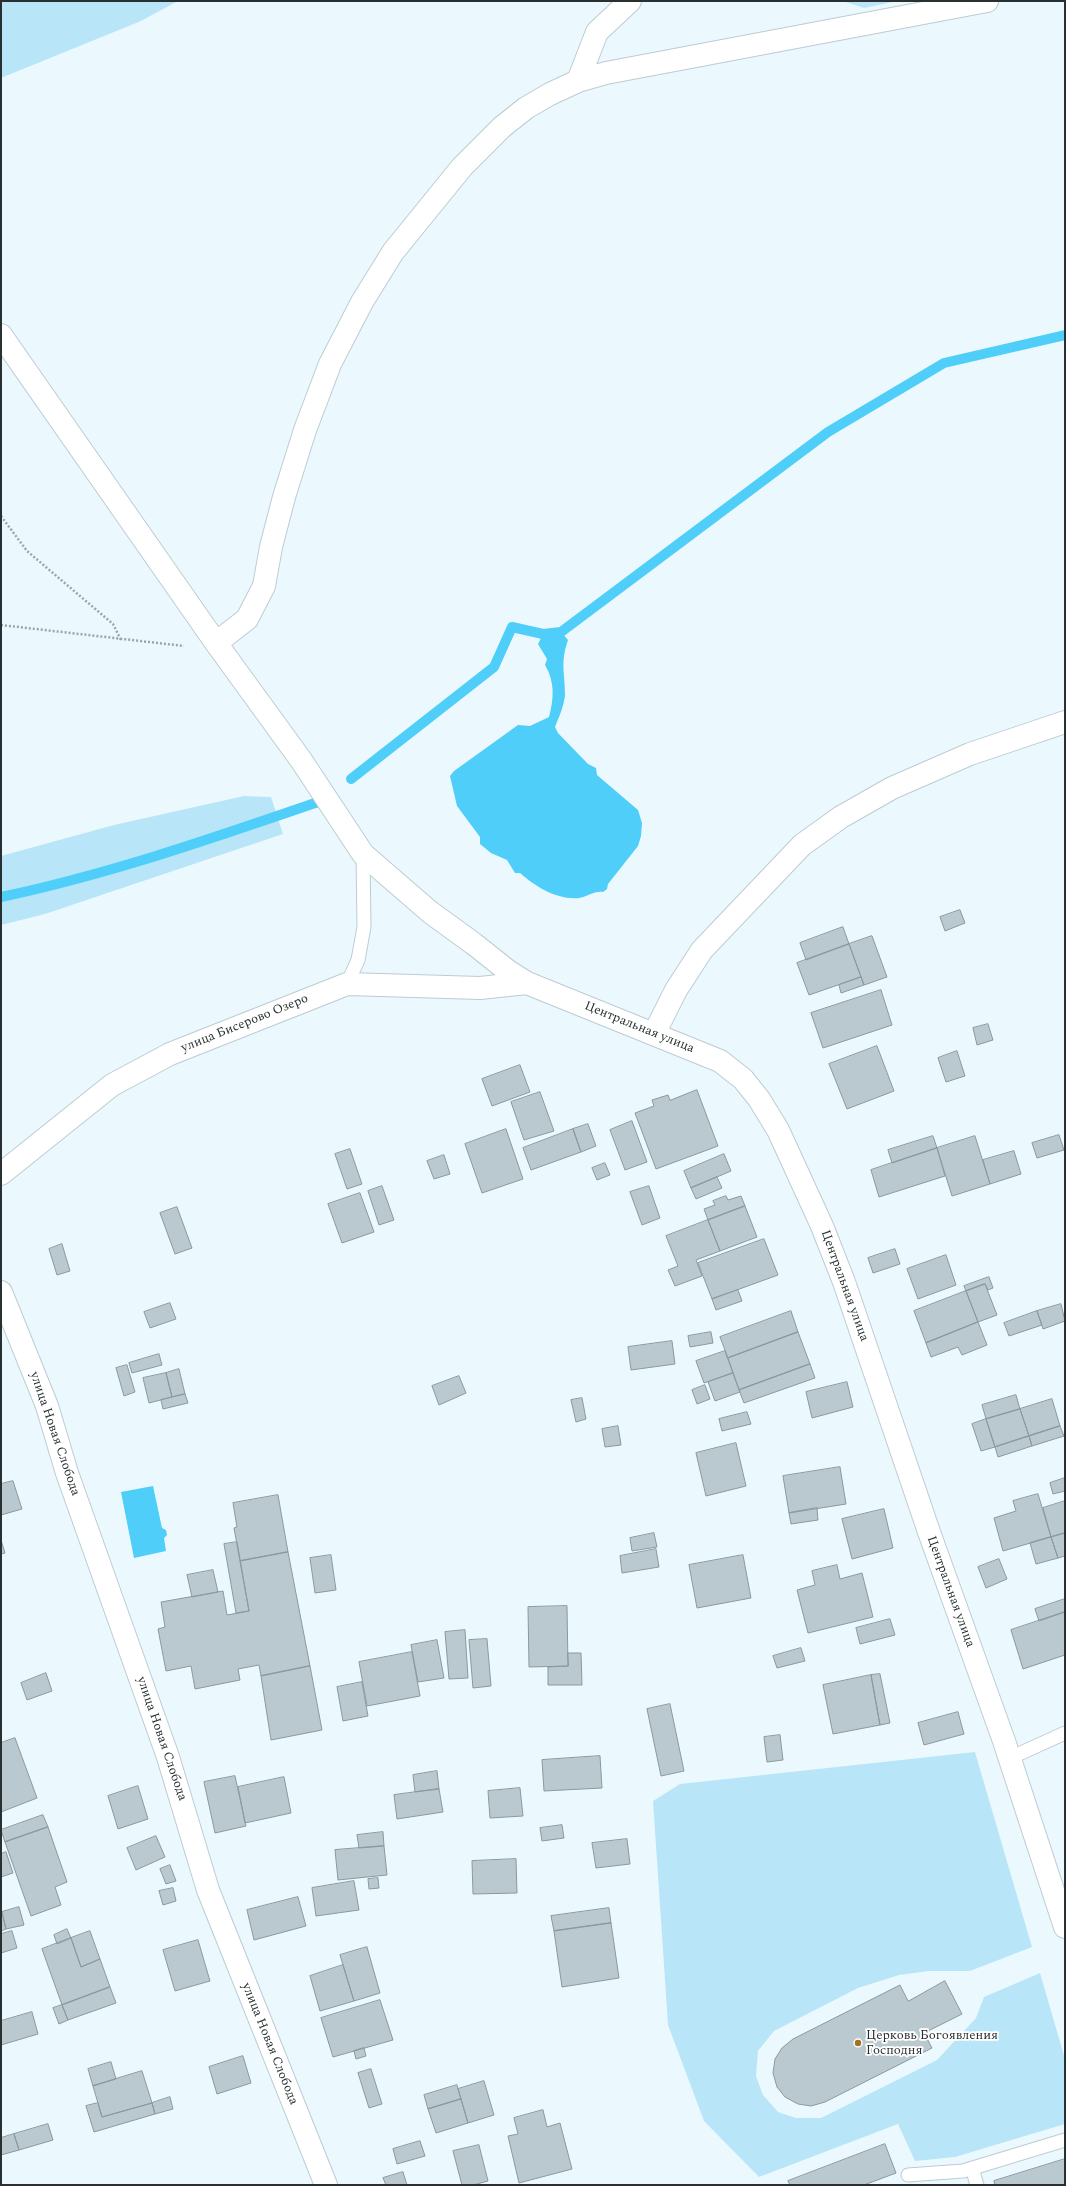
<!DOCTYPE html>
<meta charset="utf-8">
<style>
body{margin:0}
#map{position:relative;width:1066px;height:2186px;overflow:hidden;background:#ebf9fe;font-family:Spectral,serif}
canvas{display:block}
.frame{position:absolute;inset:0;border:2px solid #293032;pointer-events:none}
</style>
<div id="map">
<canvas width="1066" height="2186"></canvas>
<div class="frame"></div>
</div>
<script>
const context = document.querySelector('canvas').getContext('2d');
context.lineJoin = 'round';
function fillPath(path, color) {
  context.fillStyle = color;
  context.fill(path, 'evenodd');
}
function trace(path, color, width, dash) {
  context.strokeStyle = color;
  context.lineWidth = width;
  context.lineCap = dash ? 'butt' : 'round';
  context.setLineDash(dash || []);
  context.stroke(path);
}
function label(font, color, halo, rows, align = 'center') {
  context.font = font + ' Spectral,serif';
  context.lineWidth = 3.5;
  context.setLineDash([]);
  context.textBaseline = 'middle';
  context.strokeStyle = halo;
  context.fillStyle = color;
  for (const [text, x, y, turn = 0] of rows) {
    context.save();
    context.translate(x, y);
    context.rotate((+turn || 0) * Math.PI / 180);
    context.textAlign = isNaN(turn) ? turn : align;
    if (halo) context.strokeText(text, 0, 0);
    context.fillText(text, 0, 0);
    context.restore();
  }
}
fillPath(new Path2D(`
 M1,1H178L141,21L1,78Z
 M843,1H897L864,8Z
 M244,796L271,797L283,834L45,914L1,925V856L114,825Z
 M975,1752L1032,1947L970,1971H929L899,1975L858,1988L774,2031L758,2051L756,2076L763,2095L778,2112L796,2118H821L937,2060L976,2018L984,1997L1040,1973L1065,2059V2124L955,2157L915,2161L898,2124L759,2177L704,2121L668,2025L653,1801L680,1784Z`), '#b8e6f8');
fillPath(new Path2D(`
 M561,632L568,640C560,663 565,672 565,695C564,706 559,717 555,727L558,733L588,764L596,768L597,775L638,810L642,823L641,836L638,846L608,884L607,889L603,892C596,890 586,897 579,898C557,900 536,887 520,873H515L507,860L491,853L480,844V837L457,806L450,776L454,771L518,725L530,726L549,717C554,698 555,682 545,665L547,659L538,644L543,634Z
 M153,1486L162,1528L166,1530L167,1535L164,1538L166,1551L134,1558L121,1492Z`), '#4ecef8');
trace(new Path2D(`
 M351,779L494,667L512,627L543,634L561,632L828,432L944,363L1065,335
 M1,897C110,874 216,837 321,801`), '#4ecef8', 10);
const building = new Path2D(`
 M960,910L965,923L945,931L940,917Z
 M843,927L849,944L806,960L800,943Z
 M872,936L887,977L864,985L849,944Z
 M849,944L861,977L809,995L797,963Z
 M861,977L864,985L841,993L839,985Z
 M881,990L892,1025L823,1048L811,1013Z
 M988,1024L993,1040L977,1045L973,1028Z
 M877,1046L894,1091L847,1109L829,1064Z
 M957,1051L965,1076L946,1082L938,1058Z
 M520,1065L530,1092L492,1106L482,1079Z
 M697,1090L718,1146L656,1169L635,1113L654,1106L652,1100L668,1095L670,1100Z
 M540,1092L554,1131L524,1140L511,1102Z
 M632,1121L647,1162L625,1170L610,1130Z
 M588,1124L596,1146L581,1152L573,1129Z
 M506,1129L523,1179L482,1193L465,1144Z
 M573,1129L581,1152L531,1170L523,1148Z
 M1059,1135L1064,1150L1037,1158L1032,1143Z
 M933,1136L937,1148L892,1163L888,1150Z
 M975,1136L990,1184L952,1196L937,1148Z
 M937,1148L945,1176L879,1197L871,1170Z
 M350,1149L362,1184L347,1189L335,1154Z
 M1014,1151L1021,1174L990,1184L983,1160Z
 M724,1154L731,1171L691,1188L684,1171Z
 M444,1155L450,1174L434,1179L427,1161Z
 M605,1163L610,1175L597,1180L592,1168Z
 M717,1177L722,1188L696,1199L691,1188Z
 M382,1186L394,1220L379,1225L368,1191Z
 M649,1186L660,1218L642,1225L630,1192Z
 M360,1193L374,1232L342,1243L328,1204Z
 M726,1196L728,1200L741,1196L745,1206L708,1220L704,1209L715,1205L713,1201Z
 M745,1206L757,1237L720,1251L708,1220Z
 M177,1207L192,1248L175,1254L160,1213Z
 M708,1220L720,1251L696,1260L702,1276L675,1286L668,1270L678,1266L666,1236Z
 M764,1239L778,1275L712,1299L698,1263Z
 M62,1244L70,1271L57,1275L49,1249Z
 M895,1249L900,1264L873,1273L868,1258Z
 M946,1255L956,1285L918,1299L907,1269Z
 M989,1277L993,1288L988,1290L985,1284L966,1291L964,1286Z
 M985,1284L997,1315L978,1322L966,1291Z
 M738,1290L742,1301L716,1310L712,1299Z
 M966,1291L978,1322L926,1343L914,1311Z
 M170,1303L176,1319L150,1328L144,1312Z
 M1061,1304L1065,1321L1043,1329L1037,1311Z
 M791,1311L798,1332L728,1358L720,1337Z
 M1037,1311L1042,1325L1009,1336L1004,1323Z
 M978,1322L987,1345L962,1355L958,1347L931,1357L926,1343Z
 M711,1332L713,1343L690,1347L688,1336Z
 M798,1332L810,1364L739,1390L728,1358Z
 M672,1341L675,1364L631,1370L628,1347Z
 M725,1351L733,1373L704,1383L696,1361Z
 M159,1354L162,1365L132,1373L129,1363Z
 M810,1364L815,1378L744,1403L739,1390Z
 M127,1365L135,1392L124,1396L116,1368Z
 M179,1369L185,1394L172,1397L166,1373Z
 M166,1373L172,1397L149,1403L143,1378Z
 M733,1373L740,1392L715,1401L708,1382Z
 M459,1376L466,1393L439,1405L432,1386Z
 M847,1382L853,1407L812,1418L806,1392Z
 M705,1385L710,1399L697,1404L692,1390Z
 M185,1394L188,1403L163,1409L161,1400Z
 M1016,1395L1020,1409L986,1419L982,1405Z
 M582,1398L586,1419L576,1422L571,1400Z
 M1052,1399L1060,1426L1029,1436L1020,1409Z
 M1020,1409L1029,1436L995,1447L986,1419Z
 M747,1412L751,1424L722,1431L719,1419Z
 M986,1419L995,1447L981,1451L972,1424Z
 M618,1426L621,1445L605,1447L602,1429Z
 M1060,1426L1064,1436L1032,1446L1029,1436Z
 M1029,1436L1032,1446L998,1457L995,1447Z
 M736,1443L746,1486L706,1496L696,1453Z
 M840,1467L846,1504L789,1513L783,1476Z
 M1065,1478V1491L1053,1494L1050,1483Z
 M13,1481L22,1509L1,1515V1484Z
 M1038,1494L1051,1537L1003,1551L994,1518L1016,1511L1013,1501Z
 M278,1495L288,1552L240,1561L234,1528L237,1527L233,1503Z
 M1065,1501V1533L1051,1537L1043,1508Z
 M817,1508L818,1520L791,1524L789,1513Z
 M884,1509L893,1548L852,1559L842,1519Z
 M654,1533L657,1547L632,1551L630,1538Z
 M1065,1533V1556L1058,1558L1051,1537Z
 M1051,1537L1058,1558L1036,1564L1030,1543Z
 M1,1540L5,1553L1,1554Z
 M237,1542L249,1611L236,1613L224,1544Z
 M656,1549L659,1567L622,1573L620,1556Z
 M288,1552L310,1666L261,1676L259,1665L238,1669L240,1680L195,1689L191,1666L166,1671L158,1629L165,1627L161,1602L223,1591L227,1615L249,1611L240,1561Z
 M331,1555L336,1590L315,1593L310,1558Z
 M743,1555L751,1598L697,1608L689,1565Z
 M999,1559L1007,1579L986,1588L978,1567Z
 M837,1565L840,1579L862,1573L873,1617L808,1633L797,1590L815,1585L812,1571Z
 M213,1570L218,1592L192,1597L187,1575Z
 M1065,1599V1612L1039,1621L1035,1609Z
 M567,1606L568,1666L529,1667L528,1607Z
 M1065,1612V1655L1023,1669L1011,1630Z
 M890,1619L895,1635L860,1644L856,1628Z
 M465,1630L468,1678L449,1679L445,1632Z
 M487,1639L491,1686L473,1688L469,1640Z
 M437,1640L444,1678L418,1682L411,1645Z
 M801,1648L805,1661L777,1668L773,1656Z
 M412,1652L420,1696L367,1706L359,1662Z
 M568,1653H581L582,1685H548V1667L568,1666Z
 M310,1666L322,1730L271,1740L261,1676Z
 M46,1673L52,1691L27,1700L21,1683Z
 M880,1674L890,1723L880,1725L871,1675Z
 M871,1675L880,1725L833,1734L823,1685Z
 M362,1682L368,1716L343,1721L337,1687Z
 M670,1704L684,1771L661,1776L647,1709Z
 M958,1712L964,1734L924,1745L918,1723Z
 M780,1735L783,1760L767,1762L764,1737Z
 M15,1738L37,1798L1,1812V1743Z
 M600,1756L602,1788L544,1791L542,1760Z
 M437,1771L439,1789L415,1792L413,1775Z
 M235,1776L246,1826L215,1833L204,1782Z
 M284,1777L291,1813L245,1823L238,1787Z
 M138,1786L148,1819L118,1829L108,1796Z
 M520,1788L523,1816L490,1818L488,1791Z
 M439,1789L443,1812L397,1819L394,1795Z
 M43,1815L48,1827L5,1842L1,1830Z
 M562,1825L564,1838L542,1841L540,1828Z
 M48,1827L67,1882L55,1887L61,1905L31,1916L5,1842Z
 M383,1832L384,1846L359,1848L357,1835Z
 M156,1836L165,1857L136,1870L127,1848Z
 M627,1839L630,1864L596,1868L592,1843Z
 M384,1846L387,1875L338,1880L335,1850Z
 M6,1852L13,1873L1,1877V1854Z
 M516,1859L517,1893L473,1894L472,1861Z
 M170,1865L176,1881L166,1884L160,1869Z
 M378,1878L379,1888L369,1889L368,1879Z
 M354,1881L359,1910L316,1916L312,1888Z
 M173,1888L176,1901L163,1905L159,1891Z
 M298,1897L306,1926L254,1940L247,1910Z
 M19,1907L24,1925L6,1929L2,1912Z
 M609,1908L611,1923L554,1931L551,1916Z
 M1,1909L6,1929L1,1931Z
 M611,1923L619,1978L562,1987L554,1931Z
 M67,1929L71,1938L57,1944L54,1935Z
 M12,1931L17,1948L1,1953V1934Z
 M90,1931L100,1959L81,1967L71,1938Z
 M71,1938L81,1967L100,1959L110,1987L62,2005L42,1949Z
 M198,1940L210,1981L175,1991L163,1950Z
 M367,1947L380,1993L354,2001L340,1955Z
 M343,1965L354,2001L320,2011L310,1976Z
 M945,1981L962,2014L924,2033L932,2048L825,2102L811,2106L798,2104L785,2097L777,2087L773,2073L775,2059L782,2048L793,2039L900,1985L908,2001Z
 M110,1987L116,2003L68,2020L62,2005Z
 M380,2000L393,2040L333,2057L321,2018Z
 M62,2005L68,2020L59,2024L53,2008Z
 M32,2012L38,2034L1,2045V2021Z
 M364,2048L366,2056L356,2059L354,2051Z
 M243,2056L251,2083L217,2094L209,2067Z
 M111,2062L116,2079L93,2086L88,2069Z
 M371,2069L382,2104L369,2108L358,2073Z
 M142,2071L152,2103L102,2117L93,2086Z
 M484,2081L494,2115L468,2123L458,2089Z
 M457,2085L461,2099L428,2109L424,2095Z
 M170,2097L173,2109L155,2114L152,2103Z
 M461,2099L468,2123L436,2133L428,2109Z
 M98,2103L102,2117L152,2103L155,2114L94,2132L86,2106Z
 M543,2110L547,2127L560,2123L572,2169L519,2183L508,2136L518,2134L514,2118Z
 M48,2124L53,2140L19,2150L14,2134Z
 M14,2134L19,2150L1,2155V2138Z
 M420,2141L425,2156L397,2164L393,2149Z
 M885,2144L896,2173L864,2185H790L788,2181Z
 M479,2145L488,2181L473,2185H462L453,2151Z
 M1065,2159V2185H995L994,2181Z
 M403,2172L407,2185H386L383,2178Z`);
fillPath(building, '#bac9d0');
trace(building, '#8a999f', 1);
const service = new Path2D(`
 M347,984L358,960L364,927L363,854
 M1010,1758L1065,1733
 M972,2168L977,2185
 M908,2175L963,2171L1065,2140`);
const minor = new Path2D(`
 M578,81L597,32L630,1
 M1,335L216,643L301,760L363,854L430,912L474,944L508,971L527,983L720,1061L743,1079L759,1099L778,1130L822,1226L844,1282L929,1532L1004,1741L1065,1927
 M216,643L247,619L264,586L271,547L284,497L305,430L330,364L362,302L393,252L462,167L502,127L526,108L550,94L578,81L606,73L987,1
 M654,1034L676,990L702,950L802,845L841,817L892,788L970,754L1065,722
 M1,1174L112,1085L170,1054L347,984L480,988L527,983
 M1,1292L47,1406L67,1473L168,1757L208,1890L326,2185`);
trace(service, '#bcccd3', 15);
trace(minor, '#bcccd3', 24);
trace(new Path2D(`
 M1,516L27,551L113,624L121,640
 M1,625L184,646`), '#9aa5a9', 2.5, [2, 2]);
trace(service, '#fff', 13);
trace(minor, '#fff', 22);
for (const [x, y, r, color] of [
 [858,2043,4,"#9f7323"]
]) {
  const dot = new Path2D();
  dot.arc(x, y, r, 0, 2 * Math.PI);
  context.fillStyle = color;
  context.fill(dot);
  trace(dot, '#fff', 1.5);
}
label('13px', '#293032', '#fff', [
 ["улица Бисерово Озеро",245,1024,-22],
 ["Центральная улица",639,1028,22],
 ["Центральная улица",844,1286,70],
 ["улица Новая Слобода",54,1434,71],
 ["Центральная улица",950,1592,70],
 ["улица Новая Слобода",161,1739,71],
 ["улица Новая Слобода",269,2044,68]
]);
label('13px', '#293032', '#fff', [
 ["Церковь Богоявления",866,2036],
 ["Господня",866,2051]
], 'left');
</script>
